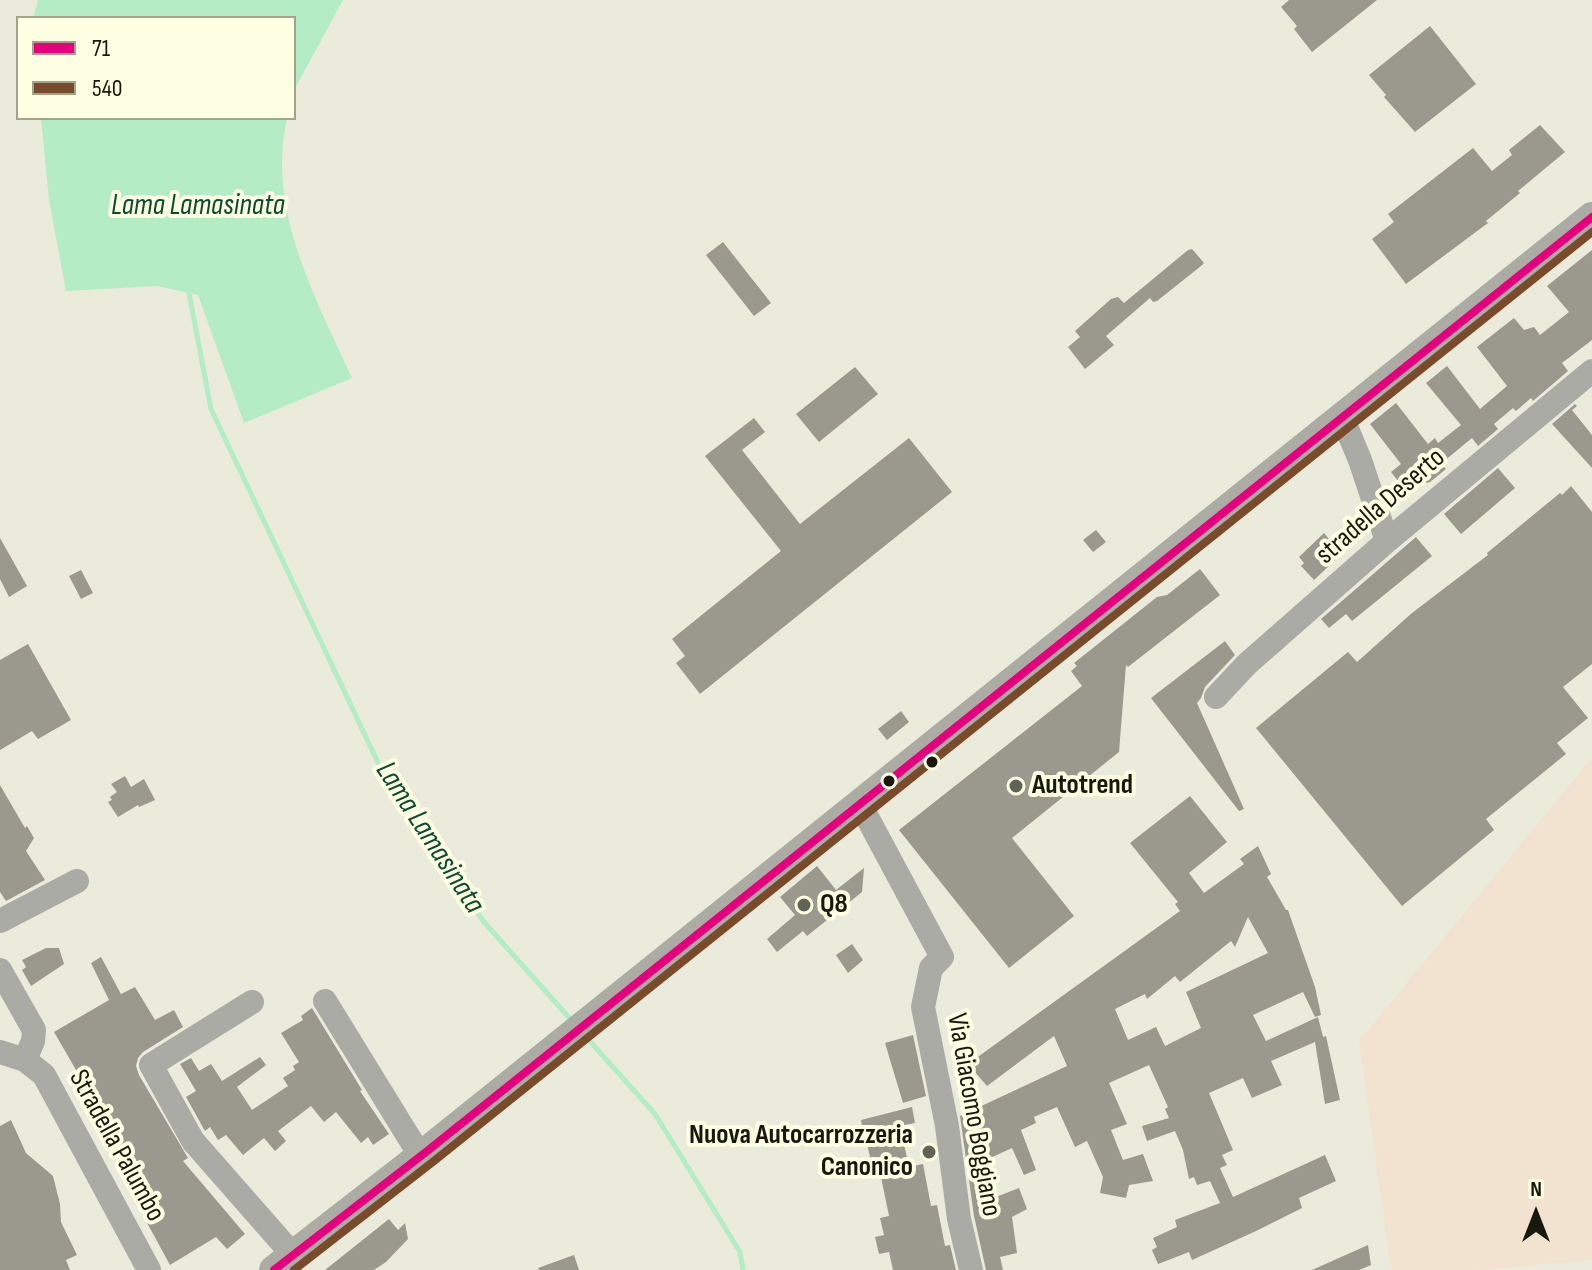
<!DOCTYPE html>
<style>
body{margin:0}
#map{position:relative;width:1592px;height:1270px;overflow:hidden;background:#ebebdb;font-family:"Sofia Sans Condensed",sans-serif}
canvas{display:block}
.legend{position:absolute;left:16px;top:16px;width:280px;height:104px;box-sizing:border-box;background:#fefee2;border:2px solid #a2a28d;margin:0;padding:10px 14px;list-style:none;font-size:24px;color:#18180e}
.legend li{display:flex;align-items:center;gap:16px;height:40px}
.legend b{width:40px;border:2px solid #a2a28d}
.north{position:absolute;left:1496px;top:1174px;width:80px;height:80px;-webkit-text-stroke:6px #fefee2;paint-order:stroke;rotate:0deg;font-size:22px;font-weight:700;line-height:32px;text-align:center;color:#18180e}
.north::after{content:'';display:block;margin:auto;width:28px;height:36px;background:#18180e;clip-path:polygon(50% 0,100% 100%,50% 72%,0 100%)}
</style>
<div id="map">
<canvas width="1592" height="1270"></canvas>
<ul class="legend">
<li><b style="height:10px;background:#e5007d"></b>71</li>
<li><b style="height:10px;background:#7a4b2a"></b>540</li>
</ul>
<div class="north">N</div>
</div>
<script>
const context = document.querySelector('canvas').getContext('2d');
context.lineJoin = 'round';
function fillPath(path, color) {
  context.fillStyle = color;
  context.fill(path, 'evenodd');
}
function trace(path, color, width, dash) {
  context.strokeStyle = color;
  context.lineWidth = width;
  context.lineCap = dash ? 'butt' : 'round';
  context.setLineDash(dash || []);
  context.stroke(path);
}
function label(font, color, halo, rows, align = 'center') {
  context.font = font + ' "Sofia Sans Condensed",sans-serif';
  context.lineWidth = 8;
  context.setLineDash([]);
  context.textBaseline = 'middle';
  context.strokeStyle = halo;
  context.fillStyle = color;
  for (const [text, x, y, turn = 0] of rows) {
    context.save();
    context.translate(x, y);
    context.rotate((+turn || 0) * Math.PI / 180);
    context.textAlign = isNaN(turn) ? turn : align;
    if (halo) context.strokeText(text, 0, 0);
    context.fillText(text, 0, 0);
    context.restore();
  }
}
fillPath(new Path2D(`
 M1592,758V1260L1476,1270H1391L1359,1041Z`), '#f2e2d0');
fillPath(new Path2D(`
 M38,0H343L294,90V18H33Z
 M41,118H287C266,210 316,298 352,378L244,423L198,295L157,286L66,291L49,200Z`), '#b3ecc5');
trace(new Path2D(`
 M188,288L211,409L390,788L484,922L572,1021
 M586,1037L655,1114L740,1252L743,1270`), '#b3ecc5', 5);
fillPath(new Path2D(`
 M1289,0H1377L1312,52L1294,29L1297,26L1281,7Z
 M1430,26L1476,84L1415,132L1384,97L1386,95L1369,75Z
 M1540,125L1565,152L1518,191L1520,193L1486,221L1488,223L1406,284L1372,239L1394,222L1388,214L1473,148L1492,171L1512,155L1509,150Z
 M723,242L771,303L754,316L706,255Z
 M1192,249L1204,263L1201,266L1157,301L1153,302L1150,298L1106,336L1114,345L1085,369L1068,347L1080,337L1075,331L1111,299L1118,297L1124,303L1188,250Z
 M1592,250V340L1562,363L1568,371L1533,401L1531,398L1516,411L1513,408L1494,424L1498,429L1478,446L1472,438L1449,457L1441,463L1446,469L1430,482L1427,483L1422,478L1406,491L1391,472L1401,464L1370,424L1396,403L1428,444L1435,438L1438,443L1461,425L1426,383L1447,366L1480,409L1507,386L1477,347L1514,318L1524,330L1534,327L1540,335L1569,312L1547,286Z
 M855,367L878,394L819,442L796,414Z
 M1575,404L1577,406L1572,410L1592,435V468L1552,424Z
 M754,418L765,432L742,450L800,524L909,438L952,492L700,694L676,663L685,656L672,639L781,551L705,456Z
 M1498,468L1515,488L1461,534L1444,514Z
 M1571,486L1592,512V664L1563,687L1588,718L1557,743L1566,754L1486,819L1494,830L1402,906L1256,728L1348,652L1357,662L1412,613L1488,555L1487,553L1560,493L1562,495Z
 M1096,530L1106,542L1093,552L1083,540Z
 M1324,533L1329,539L1332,536L1346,550L1314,580L1301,566L1304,563L1299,557Z
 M1416,537L1432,556L1352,621L1346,614L1329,628L1321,619Z
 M0,538L27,586L9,597L0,579Z
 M1200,569L1220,595L1128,667L1126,665L1119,752L1012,838L1074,916L1009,968L899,830L1082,686L1071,671L1077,666L1074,663L1157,597L1167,595Z
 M81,570L93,593L81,599L69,576Z
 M1225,641L1235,655L1205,687L1201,698L1197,703L1244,809L1239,811L1151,698Z
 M28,644L71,720L38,739L32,731L0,750V660Z
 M901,711L909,722L887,740L878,729Z
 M125,776L131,787L144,779L155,800L139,807L138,805L118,817L108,802L112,800L110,797L117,792L111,784Z
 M0,785L25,828L27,826L34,838L26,851L45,880L6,901L0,892Z
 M1190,796L1227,842L1189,873L1204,893L1244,864L1240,859L1258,846L1271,874L1267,877L1286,910H1288L1315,987L1321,1015L1315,1017L1303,992L1253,1015L1266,1041L1318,1017L1323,1037L1326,1036L1340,1100L1325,1104L1315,1042L1271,1061L1282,1085L1252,1098L1243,1078L1209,1093L1233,1150L1222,1155L1227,1165L1220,1168L1233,1197L1325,1155L1336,1181L1299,1198L1302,1208L1256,1231L1192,1260L1189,1252L1158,1264L1152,1250L1157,1247L1153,1238L1177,1227L1175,1220L1220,1203L1210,1181L1197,1185L1194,1177L1189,1179L1183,1150L1175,1131L1147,1141L1142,1126L1169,1118L1165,1109L1168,1107L1149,1065L1109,1083L1127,1124L1111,1130L1123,1160L1143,1154L1153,1181L1129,1185L1126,1198L1100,1193L1103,1177L1087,1141L1075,1147L1057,1107L1034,1117L1036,1123L1021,1130L1036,1170L1024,1175L1012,1148L975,1165L984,1190L992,1187L996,1197L1019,1188L1027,1209L1012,1217L1017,1253L1000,1257L1003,1270H986L974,1216L960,1116L1067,1066L1054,1036L987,1086L968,1064L1180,911L1175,904L1178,902L1130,843ZM1248,917L1268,953L1186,992L1201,1028L1165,1046L1156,1027L1128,1040L1115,1009L1145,994L1147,999L1175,976L1180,982L1231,941L1235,947Z
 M817,866L836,890L864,868L862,892L807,936L803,931L777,952L767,939L795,915L780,897Z
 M852,944L863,960L848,973L836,955Z
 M46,948H59L64,964L31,986L22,970L26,967L22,960Z
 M101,957L121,994L135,987L155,1020L174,1010L183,1027L143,1052L138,1058L136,1066L139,1075L188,1158L183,1161L245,1234L227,1249L216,1237L170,1265L145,1219L151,1216L106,1138L108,1137L94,1111L83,1098L90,1094L54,1032L109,1000L91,963Z
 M312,1008L362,1090L360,1091L389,1134L373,1145L368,1137L361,1143L336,1112L324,1122L311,1106L278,1131L286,1141L275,1151L264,1138L243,1155L226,1135L218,1140L210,1127L205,1131L186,1097L196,1091L180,1064L191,1058L199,1071L211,1064L222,1081L260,1057L266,1065L237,1087L252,1110L288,1086L283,1078L295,1070L293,1066L299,1062L281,1033L303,1020L301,1016Z
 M913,1035L926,1096L903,1103L885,1043Z
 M912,1107L915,1123L900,1126L909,1167L923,1164L931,1206L937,1205L945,1246L950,1245L956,1270H893L889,1252L879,1254L875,1237L884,1235L880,1218L889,1216L881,1177L875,1179L866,1139L860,1140L858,1128L862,1126L861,1120Z
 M11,1120L26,1153L53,1176L60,1204L61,1222L77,1255L66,1260L70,1270H0V1126Z
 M389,1219L398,1230L405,1223L408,1239L386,1262L374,1270H325Z
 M1368,1245L1371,1265L1359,1270H1312Z
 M574,1255L579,1270H539L538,1268Z`), '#9b988d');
trace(new Path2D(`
 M1336,422L1347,429L1360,460L1387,541
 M1216,697L1247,664L1387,541L1592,371
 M860,804L942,957L931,968L923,1007L947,1126L959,1219L971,1270
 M0,921L77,881
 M0,970L34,1030L33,1041L25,1060
 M325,1001L421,1157
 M252,1002L151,1065L193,1141L293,1255
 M0,1052L25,1060L44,1075L149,1270`), '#aaaba5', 24);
trace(new Path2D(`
 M274,1270L426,1152L1592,217`), '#abada4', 30);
trace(new Path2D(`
 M274,1270L426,1152L1592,217`), '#e5007d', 8);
trace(new Path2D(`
 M294,1270L434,1161L1592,232`), '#7a4b2a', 8);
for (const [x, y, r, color] of [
 [932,762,7,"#18180e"],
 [889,781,7,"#18180e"],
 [1016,786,8,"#626256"],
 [804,905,8,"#626256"],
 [929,1152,8,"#626256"]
]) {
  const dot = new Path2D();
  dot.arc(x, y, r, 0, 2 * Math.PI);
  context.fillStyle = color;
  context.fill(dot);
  trace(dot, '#fefee2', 3);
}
label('28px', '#18180e', '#fefee2', [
 ["stradella Deserto",1381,507,-41],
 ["Via Giacomo Boggiano",973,1115,80],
 ["Stradella Palumbo",116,1146,61]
]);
label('bold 28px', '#18180e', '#fefee2', [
 ["Autotrend",1032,786],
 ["Q8",820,905],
 ["Nuova Autocarrozzeria",913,1136,"right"],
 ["Canonico",913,1168,"right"]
], 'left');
label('italic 30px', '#0a4a2d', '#fefee2', [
 ["Lama Lamasinata",198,206],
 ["Lama Lamasinata",429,838,57]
]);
</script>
